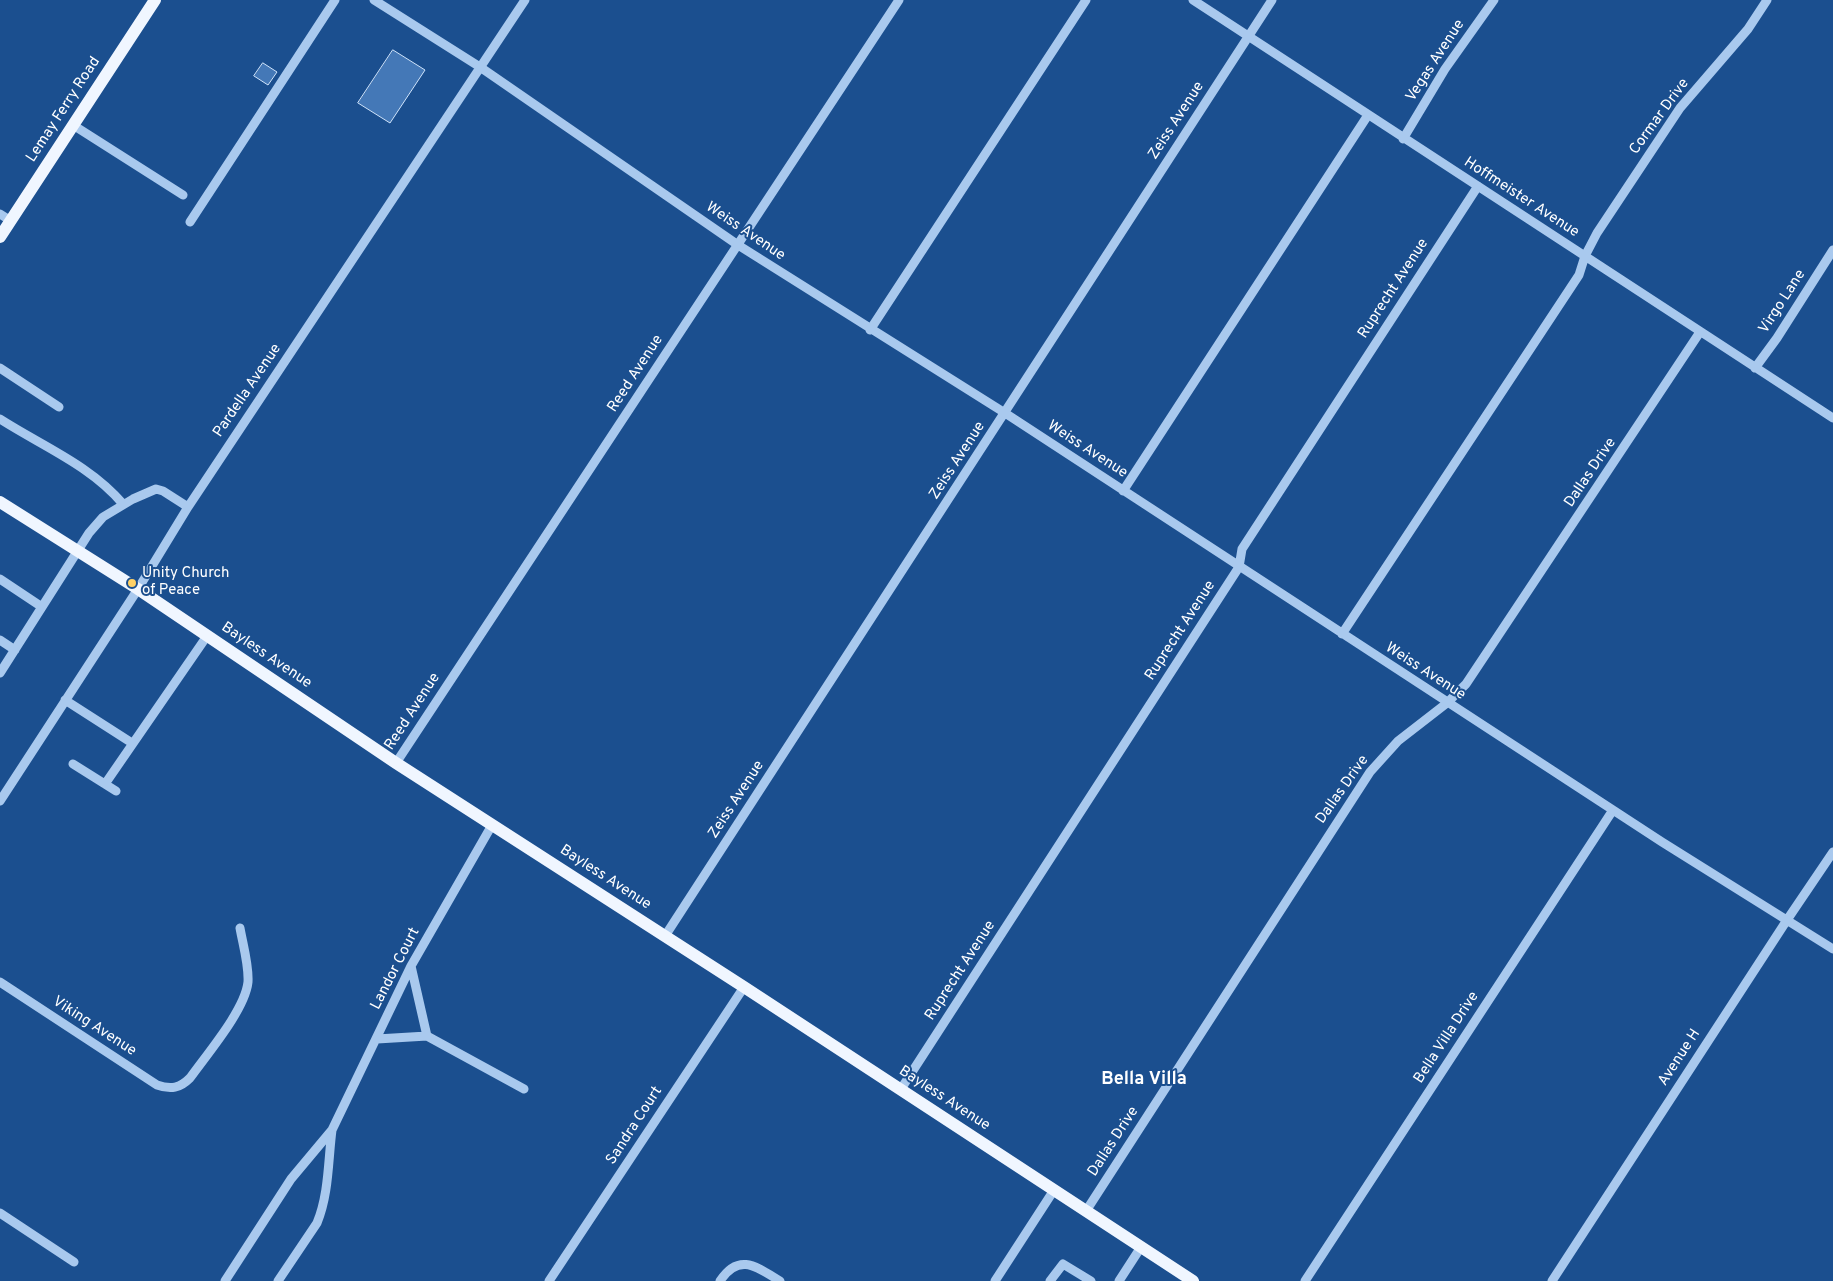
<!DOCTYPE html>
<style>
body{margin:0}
canvas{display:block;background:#1b4f8f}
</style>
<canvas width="1833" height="1281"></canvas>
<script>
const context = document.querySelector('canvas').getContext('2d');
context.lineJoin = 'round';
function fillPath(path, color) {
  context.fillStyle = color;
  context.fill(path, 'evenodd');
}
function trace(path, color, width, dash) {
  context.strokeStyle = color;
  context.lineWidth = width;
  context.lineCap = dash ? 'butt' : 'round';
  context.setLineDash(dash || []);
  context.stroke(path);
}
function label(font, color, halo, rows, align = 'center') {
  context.font = font + ' Overpass,sans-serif';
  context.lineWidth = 4;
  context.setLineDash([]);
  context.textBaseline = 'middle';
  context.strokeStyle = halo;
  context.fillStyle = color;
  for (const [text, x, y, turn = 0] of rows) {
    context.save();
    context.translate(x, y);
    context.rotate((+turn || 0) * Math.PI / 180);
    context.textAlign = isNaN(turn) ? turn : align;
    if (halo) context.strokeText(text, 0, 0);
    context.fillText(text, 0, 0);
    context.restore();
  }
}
const building = new Path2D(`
 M393,50L425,70L390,123L358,103Z
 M263,63L277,72L268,85L254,76Z`);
fillPath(building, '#4478b7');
trace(building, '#cfe3fa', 1);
trace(new Path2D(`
 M374,0L480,67L738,245L1005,413L1662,842L1833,949
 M1193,0L1833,418
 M73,125L183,195
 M1403,139L1445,69L1494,0
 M0,214L11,221
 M190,222L335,0
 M870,330L1086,0
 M0,368L59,407
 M1755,368L1777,338L1833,250
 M0,419C42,446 90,465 123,504
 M1123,491L1368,115
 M0,579L42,607
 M1342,634L1579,275L1585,256L1597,233L1680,108L1748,29L1767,0
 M0,640L15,650
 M0,673L89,533L103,517L133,499L156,489L163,491L188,507
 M65,700L132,743
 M396,763L899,0
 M73,764L116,791
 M105,784L207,636
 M0,801L138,589L188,507L525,0
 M665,936L1272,0
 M411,966L427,1036
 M0,982L157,1085C171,1090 180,1088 190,1078C207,1054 245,1010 248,982C249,965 243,945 240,928
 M377,1039L427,1036L524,1089
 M901,1089L1239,567L1242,549L1478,186
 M1086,1211L1370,772L1398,741L1447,703L1466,684L1700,332
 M0,1213L74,1262
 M225,1281L291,1179L332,1130L411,966L492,825
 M278,1281L317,1223C329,1194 328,1161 332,1130
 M549,1281L744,987
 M720,1281C739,1252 757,1267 780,1281
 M995,1281L1054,1190
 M1050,1281L1063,1264L1091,1281
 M1119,1281L1141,1247
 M1305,1281L1613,810
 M1552,1281L1787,920L1833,852`), '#a9c9ee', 9);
trace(new Path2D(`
 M0,237L155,0
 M0,502L138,589L396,763L744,987L1193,1281`), '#f0f6ff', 12);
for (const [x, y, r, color] of [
 [132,583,5,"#ffd166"]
]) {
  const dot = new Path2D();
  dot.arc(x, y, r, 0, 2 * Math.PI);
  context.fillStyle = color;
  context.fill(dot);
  trace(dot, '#1b4f8f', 2);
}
label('15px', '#fff', '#1b4f8f', [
 ["Vegas Avenue",1436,61,-57],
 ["Lemay Ferry Road",64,110,-57],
 ["Cormar Drive",1660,117,-54],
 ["Zeiss Avenue",1177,121,-57],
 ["Hoffmeister Avenue",1521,198,33],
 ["Weiss Avenue",745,232,34],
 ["Ruprecht Avenue",1394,289,-57],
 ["Virgo Lane",1783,302,-57],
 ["Reed Avenue",636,374,-57],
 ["Pardella Avenue",248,391,-56],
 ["Weiss Avenue",1087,450,33],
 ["Zeiss Avenue",958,461,-57],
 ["Dallas Drive",1591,473,-56],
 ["Ruprecht Avenue",1181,631,-57],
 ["Bayless Avenue",266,656,34],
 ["Weiss Avenue",1425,672,33],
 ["Reed Avenue",413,712,-57],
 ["Dallas Drive",1343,790,-55],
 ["Zeiss Avenue",737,800,-57],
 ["Bayless Avenue",605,878,33],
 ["Landor Court",396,969,-63],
 ["Ruprecht Avenue",961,971,-57],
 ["Viking Avenue",94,1027,33],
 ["Bella Villa Drive",1447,1038,-57],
 ["Avenue H",1680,1058,-57],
 ["Bayless Avenue",944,1099,33],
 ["Sandra Court",635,1126,-57],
 ["Dallas Drive",1114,1142,-57]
]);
label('15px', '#fff', '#1b4f8f', [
 ["Unity Church",142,574],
 ["of Peace",142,591]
], 'left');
label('bold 18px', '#fff', '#1b4f8f', [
 ["Bella Villa",1144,1080]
]);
</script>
